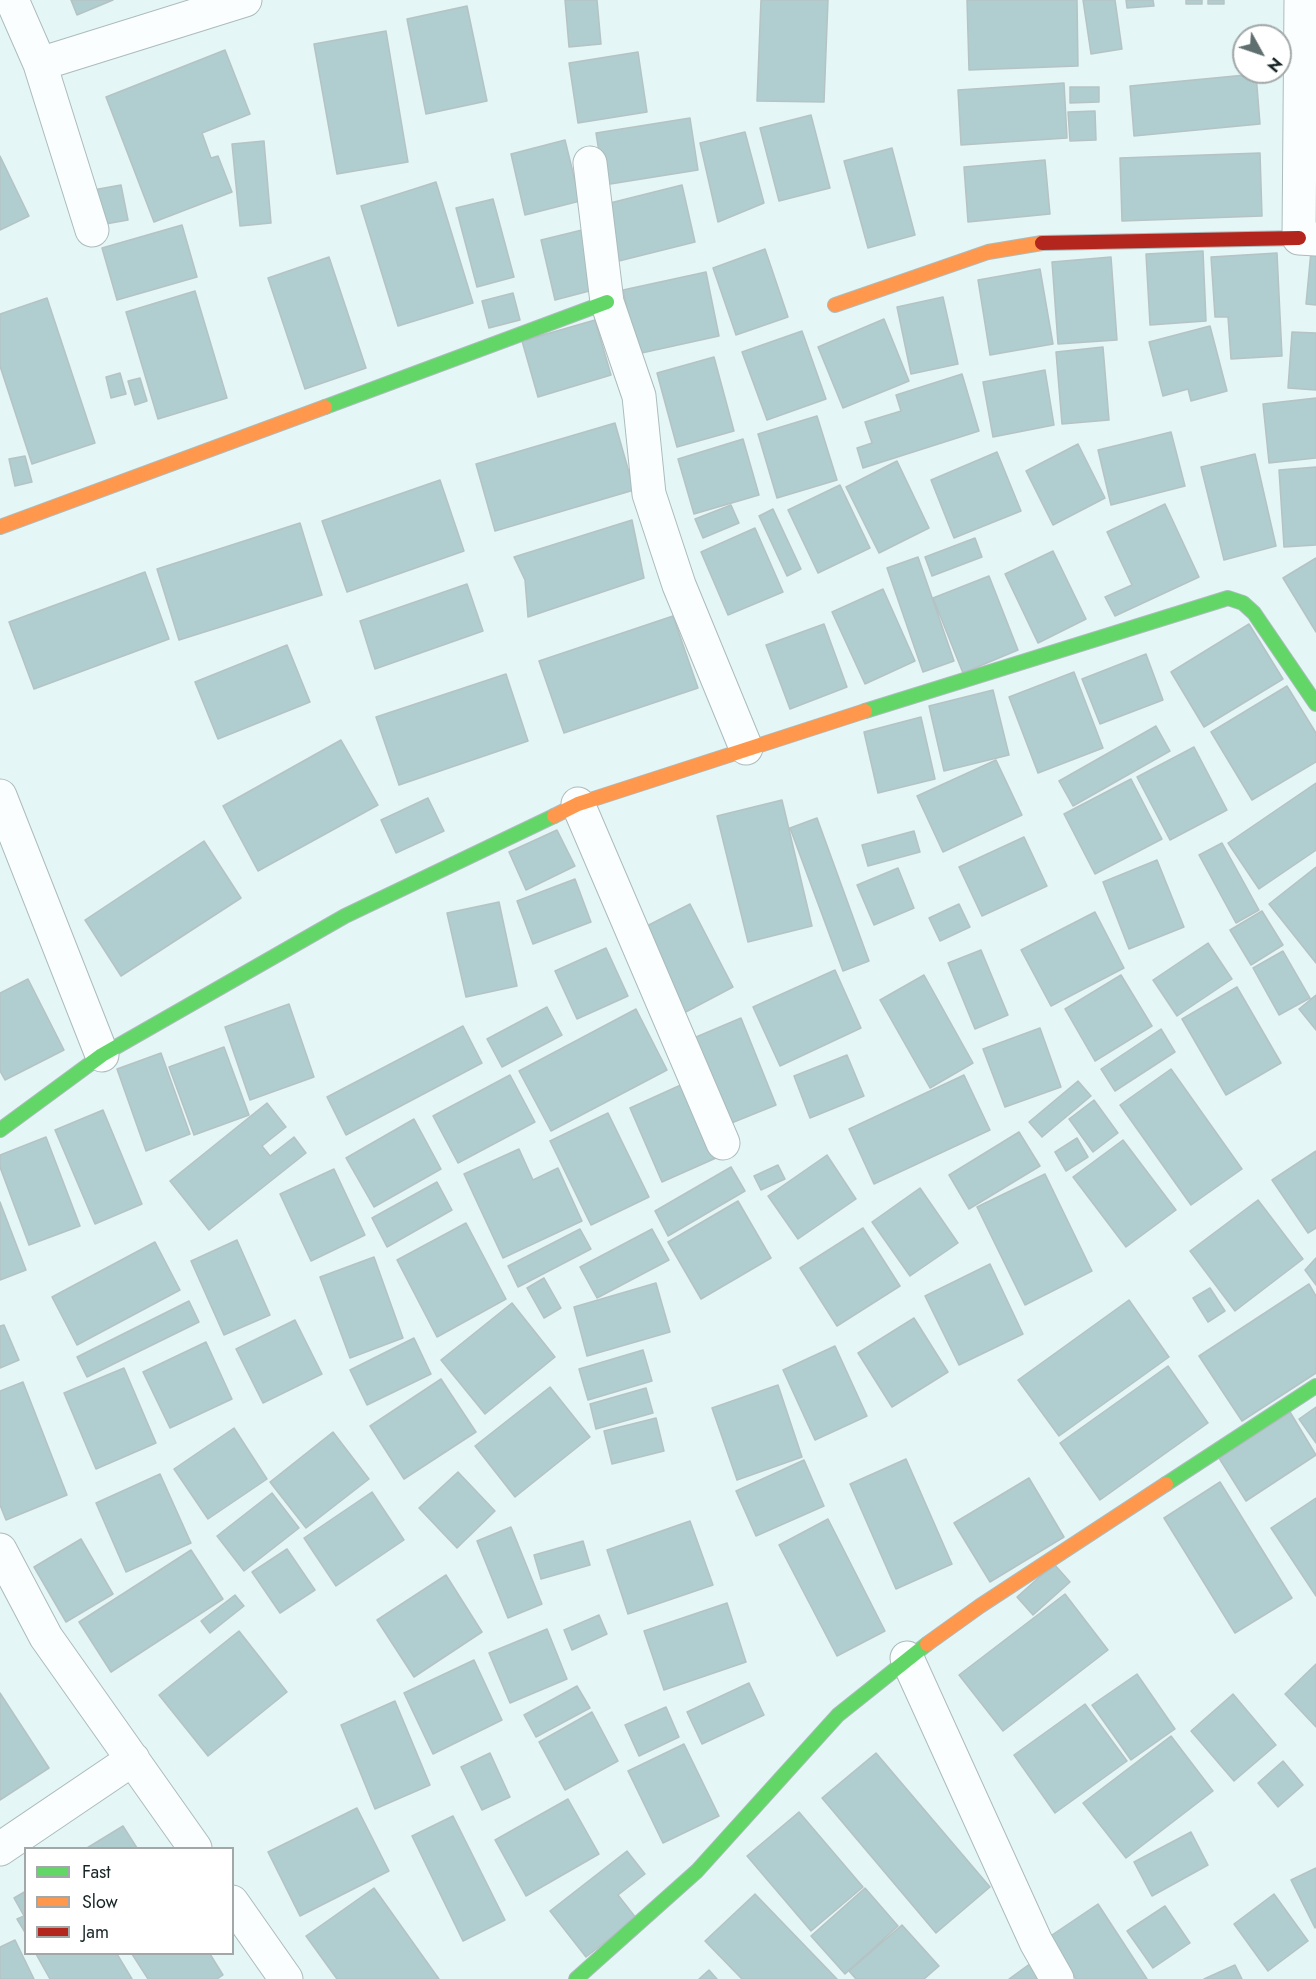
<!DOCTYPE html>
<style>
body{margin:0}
#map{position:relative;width:1316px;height:1979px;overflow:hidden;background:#e5f6f7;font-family:Jost,sans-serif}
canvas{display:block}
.legend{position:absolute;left:24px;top:1847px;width:210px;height:108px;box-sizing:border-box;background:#fff;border:2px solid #a2a8a8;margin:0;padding:8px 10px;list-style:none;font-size:18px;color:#172526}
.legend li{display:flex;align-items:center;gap:12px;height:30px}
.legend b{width:30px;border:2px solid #a2a8a8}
.north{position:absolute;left:1232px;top:24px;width:60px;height:60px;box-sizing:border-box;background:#fff;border:2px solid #a2a8a8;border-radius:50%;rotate:130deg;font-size:16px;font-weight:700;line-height:24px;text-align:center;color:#172526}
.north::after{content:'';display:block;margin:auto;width:21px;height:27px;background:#5f6e6f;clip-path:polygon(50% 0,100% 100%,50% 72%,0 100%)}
</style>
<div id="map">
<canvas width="1316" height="1979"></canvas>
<ul class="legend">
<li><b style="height:8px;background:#63d668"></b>Fast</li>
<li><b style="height:8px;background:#ff974d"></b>Slow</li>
<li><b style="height:8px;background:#b3261e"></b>Jam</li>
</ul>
<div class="north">N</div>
</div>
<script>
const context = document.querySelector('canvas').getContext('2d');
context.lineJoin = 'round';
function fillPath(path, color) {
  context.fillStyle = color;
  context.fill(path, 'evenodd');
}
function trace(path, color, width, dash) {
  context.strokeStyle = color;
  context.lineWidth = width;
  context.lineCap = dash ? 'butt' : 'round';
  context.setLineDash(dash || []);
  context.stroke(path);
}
const building = new Path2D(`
 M71,0H113L77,15Z
 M565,0H597L601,44L569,47Z
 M761,0H828L824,102L757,101Z
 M967,0H1077L1078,66L969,70Z
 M1083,0H1115L1122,49L1091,54Z
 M1126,0H1153L1154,6L1127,8Z
 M1186,0H1202V4H1186Z
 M1208,0H1224V4H1208Z
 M467,6L487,101L426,114L407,19Z
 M386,31L408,162L337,174L314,44Z
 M225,50L250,114L202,133L211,158L218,156L232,192L154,222L106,97Z
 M638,52L647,112L578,123L569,63Z
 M1256,74L1260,124L1134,136L1130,86Z
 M1064,83L1067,138L961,145L958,90Z
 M1070,87H1099V102L1070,103Z
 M1095,111L1096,140L1070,141L1068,112Z
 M811,115L830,188L779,201L760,128Z
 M690,118L698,170L604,185L596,133Z
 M745,132L764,203L718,222L700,143Z
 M565,140L580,201L525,215L511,154Z
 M264,141L271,223L240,226L232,144Z
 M892,148L915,235L868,248L844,161Z
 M1260,153L1262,216L1122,221L1120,158Z
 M0,156L29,216L0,230Z
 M1045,160L1050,214L968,222L964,167Z
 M436,182L473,303L398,326L361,206Z
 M121,185L128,220L100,225L93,190Z
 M682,185L695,242L619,261L606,204Z
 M493,199L514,277L477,287L456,208Z
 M182,225L197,277L117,300L102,248Z
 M582,230L597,289L555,300L541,240Z
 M765,249L788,317L736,335L713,268Z
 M1203,251L1206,321L1150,325L1146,254Z
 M1311,251H1316V305L1306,304Z
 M1277,253L1282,356L1231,359L1228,317H1215L1211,257Z
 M329,257L366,368L305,389L268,278Z
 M1111,257L1117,340L1058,344L1052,262Z
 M1040,269L1053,344L990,355L978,280Z
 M706,272L719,336L637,354L623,290Z
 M195,291L227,398L158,419L126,312Z
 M513,293L520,320L489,328L482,301Z
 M943,297L958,364L911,374L897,307Z
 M47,298L95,443L32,464L0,366V314Z
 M884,319L909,381L843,408L818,347Z
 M595,320L611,375L538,397L522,341Z
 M1210,326L1227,391L1191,401L1188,389L1163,396L1149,342Z
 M802,331L826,399L767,420L742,352Z
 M1292,332L1316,333V390L1288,388Z
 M1103,347L1109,420L1062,424L1056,352Z
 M714,357L734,431L677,447L657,373Z
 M1045,370L1054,425L993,437L983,382Z
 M120,373L126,394L111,398L106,377Z
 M962,374L979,431L863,468L857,448L872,443L865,422L901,411L896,395Z
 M140,378L147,401L135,405L128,381Z
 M1316,398V458L1269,463L1263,404Z
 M817,416L837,480L777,498L758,434Z
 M615,423L634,490L495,531L476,464Z
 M1171,432L1185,486L1111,505L1098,450Z
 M743,439L759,495L694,514L678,459Z
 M1078,444L1105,498L1053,525L1026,471Z
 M997,452L1021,511L954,538L931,480Z
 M1255,454L1276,546L1224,560L1201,467Z
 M25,456L32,482L15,486L9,459Z
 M897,461L929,528L879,553L846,487Z
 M1316,467V545L1284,547L1279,470Z
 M440,480L464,551L347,592L322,521Z
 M840,485L870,548L818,573L788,510Z
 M1165,504L1199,577L1115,616L1105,597L1132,585L1107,532Z
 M731,505L739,523L703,538L695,519Z
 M773,509L801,569L787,576L759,516Z
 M632,520L644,578L528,617L525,580L514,557Z
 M300,523L322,595L179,640L157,569Z
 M755,528L783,592L728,615L701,552Z
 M975,538L982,557L932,576L925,557Z
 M1053,551L1086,619L1038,643L1005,574Z
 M918,557L954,661L923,672L887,568Z
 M1316,558V632L1283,578Z
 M145,572L169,639L34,689L9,622Z
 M989,576L1018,650L963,673L933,598Z
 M467,584L483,631L375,669L360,621Z
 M883,589L915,661L865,684L832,612Z
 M673,616L698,688L564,733L539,661Z
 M824,624L847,687L790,709L766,645Z
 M1249,624L1283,679L1204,727L1171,672Z
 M287,645L310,702L218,739L195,682Z
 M1146,654L1163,700L1100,724L1082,679Z
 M1074,672L1103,748L1038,773L1009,697Z
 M506,674L528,741L399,785L376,717Z
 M1287,686L1316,733V762L1252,800L1211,732Z
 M993,690L1009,755L944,771L929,706Z
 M921,717L935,779L878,793L864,732Z
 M1156,726L1170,751L1073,806L1059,781Z
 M341,740L378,805L258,871L223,806Z
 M1194,747L1227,810L1170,840L1137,777Z
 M996,760L1022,815L943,852L917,796Z
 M1131,779L1162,839L1095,874L1064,814Z
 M1316,783V850L1259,889L1228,843Z
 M428,798L444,831L396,853L381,820Z
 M782,800L812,926L748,942L717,816Z
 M817,818L869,961L843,971L790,828Z
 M557,830L575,866L526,890L509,852Z
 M914,831L920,852L868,866L862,845Z
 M1024,837L1047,886L982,916L959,867Z
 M204,841L241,898L121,976L85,920Z
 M1222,843L1259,910L1236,923L1199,855Z
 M1157,860L1184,927L1129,949L1103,882Z
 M1316,867V963L1269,904Z
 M898,868L914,908L874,925L857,885Z
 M575,879L591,922L533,944L517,901Z
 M499,902L517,986L466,997L447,913Z
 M690,904L733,987L680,1015L637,931Z
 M959,904L970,927L940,941L929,918Z
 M1262,911L1283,945L1251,965L1230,930Z
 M1095,912L1124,968L1051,1006L1021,950Z
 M1208,943L1232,979L1177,1016L1153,980Z
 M606,948L628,996L577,1019L555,971Z
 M981,950L1008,1015L975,1029L948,963Z
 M1283,951L1310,998L1279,1015L1253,968Z
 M835,970L861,1028L780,1066L753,1007Z
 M924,975L973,1063L930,1088L880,1000Z
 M1121,975L1152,1026L1095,1061L1065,1009Z
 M28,979L64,1050L5,1080L0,1071V993Z
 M1237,987L1281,1063L1226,1095L1182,1019Z
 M1316,995V1030L1299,1009Z
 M289,1004L314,1077L250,1100L225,1027Z
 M547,1007L562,1035L502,1067L487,1039Z
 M636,1009L667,1070L551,1131L519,1071Z
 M741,1018L776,1105L724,1126L689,1040Z
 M463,1026L482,1063L346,1135L327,1097Z
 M1040,1028L1061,1087L1005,1107L983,1049Z
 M1161,1029L1175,1052L1115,1091L1101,1069Z
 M224,1047L249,1115L194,1135L169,1067Z
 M161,1053L190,1134L146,1151L117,1069Z
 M847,1055L864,1096L810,1118L794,1076Z
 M1171,1069L1242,1169L1191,1205L1120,1105Z
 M510,1075L535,1122L458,1163L433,1116Z
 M964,1075L990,1130L874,1184L849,1129Z
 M1078,1081L1091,1096L1042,1137L1029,1122Z
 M683,1084L716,1158L662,1182L630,1108Z
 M1094,1100L1118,1133L1093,1152L1069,1119Z
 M267,1103L286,1127L262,1146L270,1156L294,1137L306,1153L209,1230L170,1181Z
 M103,1110L142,1204L95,1224L55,1130Z
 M608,1113L649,1197L591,1225L550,1141Z
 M414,1119L441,1169L374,1207L346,1158Z
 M1019,1132L1040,1166L969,1209L949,1175Z
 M46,1137L80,1226L29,1245L0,1167V1155Z
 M1077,1138L1088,1157L1066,1171L1055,1152Z
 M1123,1140L1176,1210L1126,1247L1073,1177Z
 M519,1149L533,1180L558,1168L582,1221L503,1258L464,1174Z
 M1316,1151V1228L1308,1233L1272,1180Z
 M827,1155L856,1199L798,1239L768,1196Z
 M778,1165L785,1179L761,1190L754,1176Z
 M731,1167L745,1191L668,1236L655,1211Z
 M334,1169L365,1235L311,1261L280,1194Z
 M1045,1174L1092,1271L1025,1305L977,1207Z
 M437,1182L452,1210L387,1247L372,1218Z
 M920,1188L958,1243L910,1276L872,1222Z
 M1258,1200L1303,1259L1235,1311L1190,1251Z
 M738,1201L771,1258L701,1299L668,1242Z
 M0,1202L26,1270L0,1280Z
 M466,1223L506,1299L437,1337L397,1260Z
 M863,1228L900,1286L837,1326L800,1268Z
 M580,1229L591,1249L518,1287L508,1266Z
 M652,1229L669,1260L597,1298L580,1267Z
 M237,1240L270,1315L224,1335L191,1261Z
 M155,1242L180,1290L77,1345L52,1297Z
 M374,1257L403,1338L350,1358L320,1277Z
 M1316,1258V1285L1305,1270Z
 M990,1264L1023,1334L959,1365L925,1296Z
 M544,1278L561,1308L544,1318L527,1288Z
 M656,1283L670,1332L587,1356L574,1307Z
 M1309,1284L1316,1296V1373L1242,1421L1199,1356Z
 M1210,1288L1225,1311L1208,1322L1193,1298Z
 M1129,1300L1169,1357L1059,1436L1018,1380Z
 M189,1301L199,1322L87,1377L77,1357Z
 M512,1303L555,1357L485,1414L441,1360Z
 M914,1318L948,1372L892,1407L858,1353Z
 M295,1320L322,1374L263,1403L236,1349Z
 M4,1325L19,1360L0,1368V1326Z
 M414,1338L431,1374L367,1405L350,1370Z
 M206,1342L232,1399L170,1428L143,1372Z
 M835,1346L867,1416L815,1440L783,1370Z
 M643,1350L652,1381L588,1400L579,1369Z
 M1168,1366L1208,1423L1100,1500L1060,1443Z
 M124,1368L156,1443L96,1469L64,1393Z
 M441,1379L476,1432L404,1479L370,1426Z
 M23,1382L67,1495L6,1520L0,1505V1391Z
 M778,1385L802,1457L737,1480L712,1408Z
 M550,1387L590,1437L515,1497L475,1446Z
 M646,1388L653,1413L596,1429L590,1404Z
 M1316,1407V1443L1299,1419Z
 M1290,1412L1316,1455L1246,1501L1219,1458Z
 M656,1418L664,1451L612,1464L604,1431Z
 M234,1428L267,1479L208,1519L174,1469Z
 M333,1432L369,1479L306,1528L270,1482Z
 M906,1459L952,1564L896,1589L850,1484Z
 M804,1460L824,1506L756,1536L736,1491Z
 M458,1472L495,1511L457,1548L419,1508Z
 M160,1474L191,1543L126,1572L96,1503Z
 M1029,1478L1064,1537L990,1582L954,1523Z
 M1220,1482L1292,1598L1235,1633L1164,1518Z
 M372,1492L404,1540L336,1586L304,1538Z
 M272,1493L299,1528L244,1571L217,1536Z
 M1316,1498V1596L1271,1528Z
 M828,1519L885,1631L837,1656L779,1545Z
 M690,1521L713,1585L628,1614L607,1550Z
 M511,1527L542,1604L508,1618L477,1541Z
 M81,1539L113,1594L66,1622L34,1567Z
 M583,1541L590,1565L541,1579L534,1555Z
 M287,1549L315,1590L280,1613L252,1572Z
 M191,1550L223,1599L111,1672L79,1622Z
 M1054,1564L1070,1582L1033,1615L1017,1597Z
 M446,1575L482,1632L414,1677L377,1620Z
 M1065,1594L1108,1650L1003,1731L959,1675Z
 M235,1595L244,1606L210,1633L201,1621Z
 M727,1603L746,1662L664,1690L644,1631Z
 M599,1615L607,1634L572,1650L564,1630Z
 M547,1629L567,1679L510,1703L489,1653Z
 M239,1631L287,1692L208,1756L159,1695Z
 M474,1660L502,1720L433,1754L404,1693Z
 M1316,1664V1727L1285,1694Z
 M1137,1674L1175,1729L1131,1760L1092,1705Z
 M749,1683L764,1715L702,1744L687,1712Z
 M577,1686L590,1708L536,1737L524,1715Z
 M0,1693L49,1768L0,1800Z
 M1233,1694L1276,1745L1234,1781L1191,1731Z
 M395,1701L430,1785L375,1809L341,1725Z
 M1085,1704L1127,1761L1055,1813L1014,1755Z
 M666,1707L679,1737L639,1756L625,1725Z
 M592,1712L618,1761L565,1790L539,1742Z
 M1171,1736L1213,1791L1126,1858L1083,1803Z
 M684,1744L719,1816L663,1843L628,1771Z
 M490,1753L510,1797L482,1810L461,1767Z
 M876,1753L990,1887L936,1933L822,1798Z
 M1283,1761L1303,1785L1278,1807L1258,1783Z
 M568,1799L599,1854L526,1896L495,1840Z
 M357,1808L389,1871L300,1916L268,1852Z
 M799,1812L863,1887L811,1931L747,1856Z
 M453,1816L505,1920L463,1941L412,1836Z
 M123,1826L137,1848H87Z
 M1191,1832L1208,1865L1152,1896L1134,1862Z
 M627,1851L645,1874L618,1895L636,1918L586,1957L550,1911Z
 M1316,1868V1927L1315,1928L1291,1880Z
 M374,1888L439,1979H337L306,1936Z
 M865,1888L898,1926L845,1974L811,1936Z
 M26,1891V1934L17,1919L24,1916L14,1898Z
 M755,1894L837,1979H742L705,1941Z
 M1274,1894L1308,1941L1268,1971L1234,1924Z
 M1098,1904L1147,1979H1076L1049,1937Z
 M1165,1906L1190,1943L1153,1968L1127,1931Z
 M902,1925L939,1966L924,1979H856L849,1971Z
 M15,1940L34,1979H0V1947Z
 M36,1954H117L132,1979H50Z
 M132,1954H210L223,1975L217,1979H148Z
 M1031,1963L1042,1979H1009Z
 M1235,1965L1242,1979H1204Z
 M709,1970L717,1979H699Z`);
fillPath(building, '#b0cdd0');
trace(building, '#b5c3c4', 1.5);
const street = new Path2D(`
 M12,0L40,64L92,230
 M1301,0L1299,238L1316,239
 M40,64L245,0
 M590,163L607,302L639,396L649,494L679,585L746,748
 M0,796L102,1055
 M578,804L723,1143
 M0,1550L46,1637L195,1848
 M907,1658L1036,1942L1057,1979
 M0,1849L133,1759
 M232,1902L286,1979`);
const fast = new Path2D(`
 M325,407L607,302
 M865,711L1228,598L1243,603L1254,613L1316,704
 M0,1130L102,1055L345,916L554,816
 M1166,1484L1316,1386
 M576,1979L697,1871L838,1715L927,1644`);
const slow = new Path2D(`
 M835,305L988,252L1042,243
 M0,527L325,407
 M554,816L578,804L865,711
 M927,1644L980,1606L1166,1484`);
const jam = new Path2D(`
 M1042,243L1299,238`);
trace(street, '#acbbbc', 35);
trace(fast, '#acbbbc', 16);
trace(slow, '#acbbbc', 16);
trace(jam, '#acbbbc', 16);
trace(street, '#fbfefe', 33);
trace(fast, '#63d668', 14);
trace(slow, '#ff974d', 14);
trace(jam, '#b3261e', 14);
</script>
